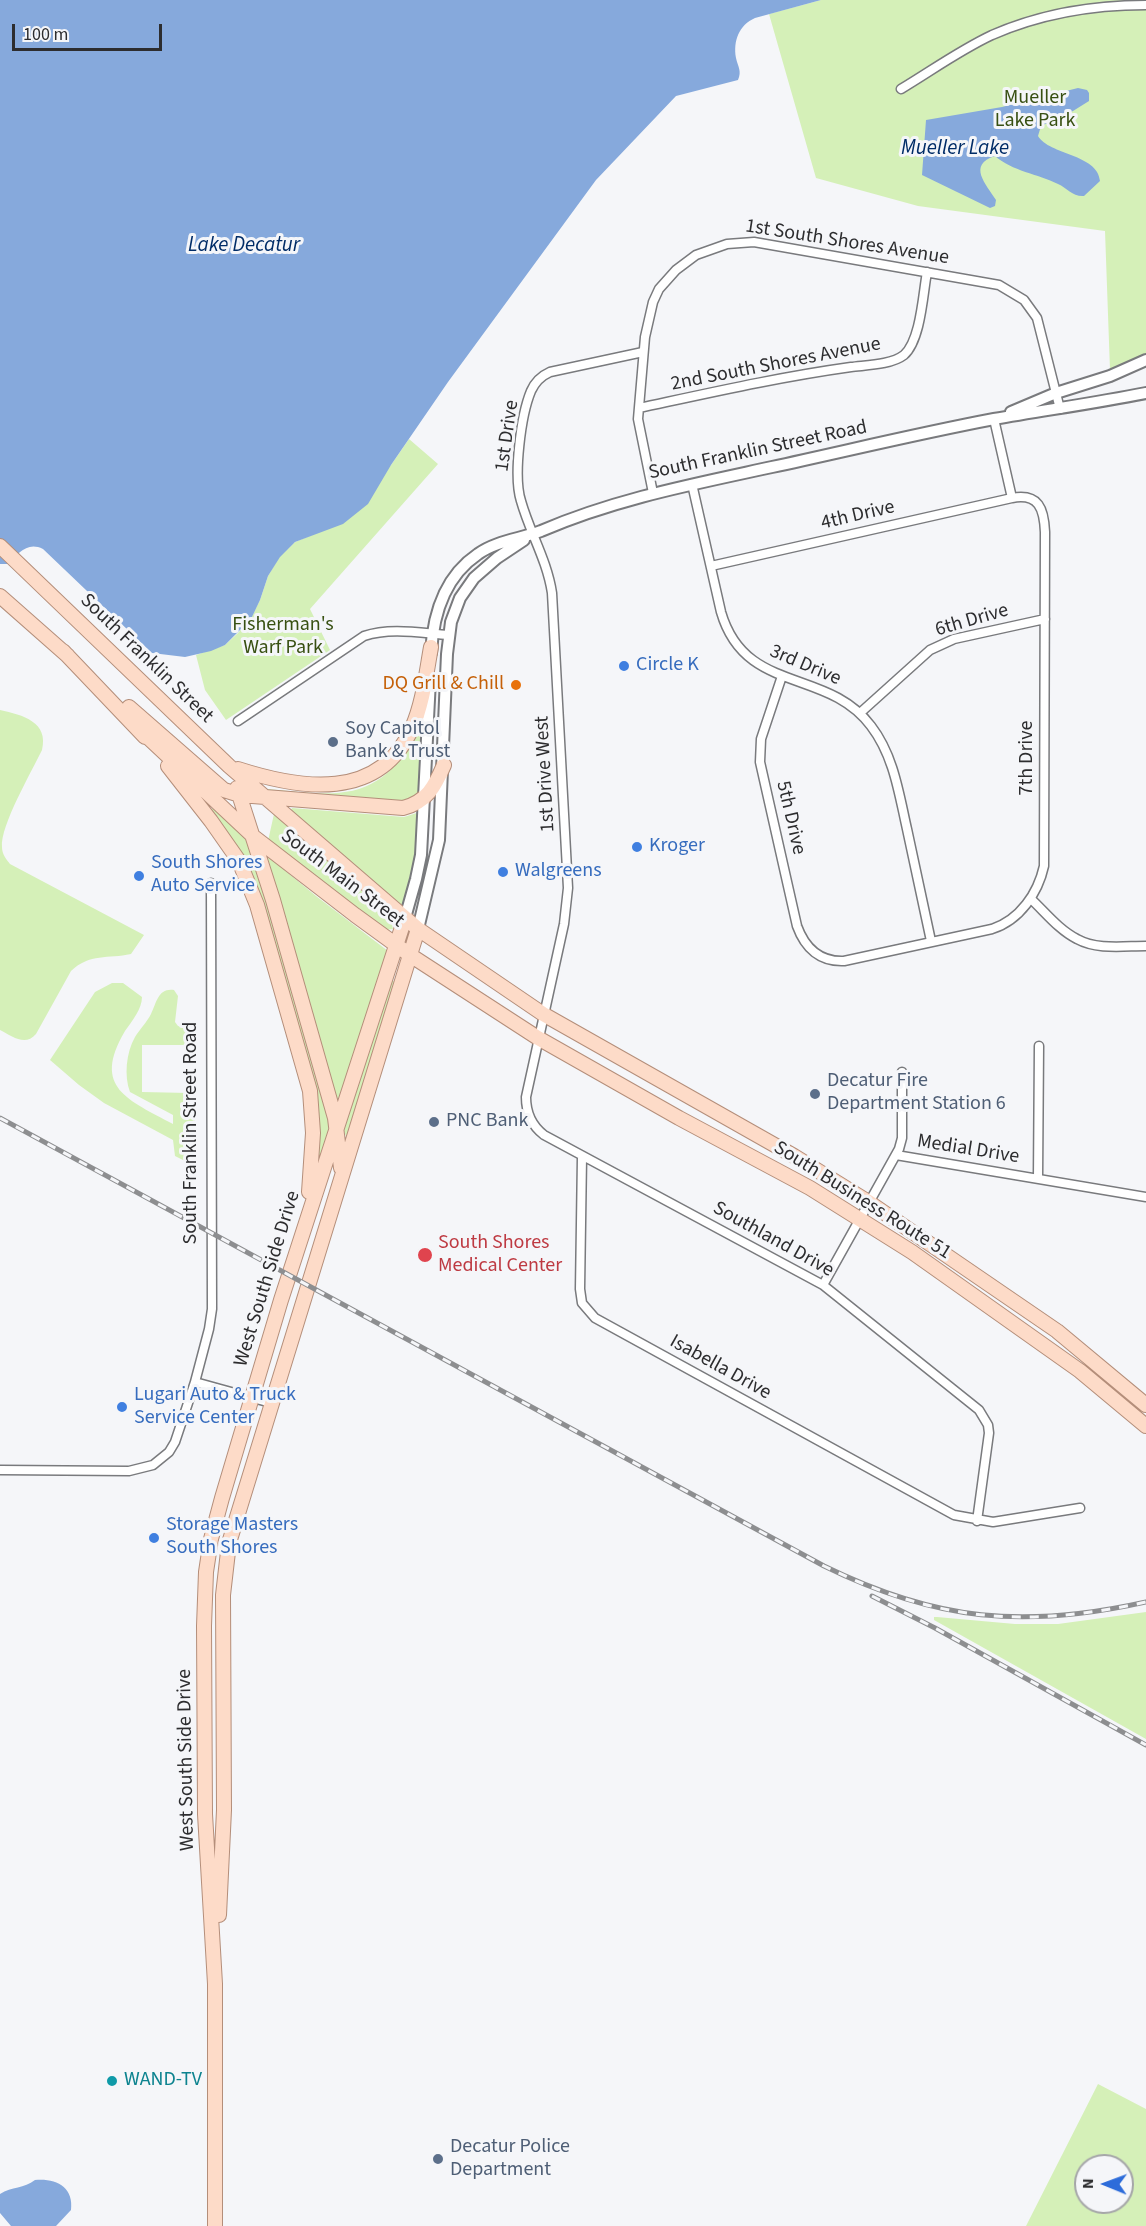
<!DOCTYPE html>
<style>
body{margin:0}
#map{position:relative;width:1146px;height:2226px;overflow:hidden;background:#f5f6f9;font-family:"Source Sans 3",sans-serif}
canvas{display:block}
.north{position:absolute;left:1074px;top:2154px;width:60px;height:60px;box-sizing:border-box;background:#f5f6f9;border:2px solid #a5a6a8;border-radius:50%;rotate:271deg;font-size:16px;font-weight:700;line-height:24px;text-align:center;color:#2d2d2f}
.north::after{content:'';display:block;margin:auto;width:21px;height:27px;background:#2d6cda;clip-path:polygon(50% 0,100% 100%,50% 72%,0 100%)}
.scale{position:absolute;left:12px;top:24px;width:150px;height:27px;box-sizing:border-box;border:3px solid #2d2d2f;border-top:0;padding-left:8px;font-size:18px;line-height:21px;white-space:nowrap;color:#2d2d2f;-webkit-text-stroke:4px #f5f6f9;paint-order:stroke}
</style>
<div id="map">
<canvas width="1146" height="2226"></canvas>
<div class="north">N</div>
<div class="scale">100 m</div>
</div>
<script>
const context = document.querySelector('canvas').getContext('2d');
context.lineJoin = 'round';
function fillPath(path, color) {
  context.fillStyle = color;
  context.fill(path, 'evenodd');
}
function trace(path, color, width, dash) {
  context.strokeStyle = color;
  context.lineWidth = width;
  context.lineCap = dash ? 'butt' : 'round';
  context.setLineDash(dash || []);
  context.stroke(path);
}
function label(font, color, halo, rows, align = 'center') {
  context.font = font + ' "Source Sans 3",sans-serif';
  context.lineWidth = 6;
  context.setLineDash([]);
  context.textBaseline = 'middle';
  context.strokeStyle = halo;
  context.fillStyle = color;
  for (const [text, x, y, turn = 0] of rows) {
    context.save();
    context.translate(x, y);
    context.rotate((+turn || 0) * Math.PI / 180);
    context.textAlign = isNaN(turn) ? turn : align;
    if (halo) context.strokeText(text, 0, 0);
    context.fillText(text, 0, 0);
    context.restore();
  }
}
fillPath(new Path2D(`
 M821,0H1146V354L1110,370L1105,231L918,206L816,178L769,14Z
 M409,439L438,464L310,609L330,650L226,720L205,690L196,655L225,645L238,633L251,618L260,600L268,576L279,557L295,542L317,533L391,465Z
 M0,710C23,715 49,722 42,750C32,771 0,826 2,847C2,854 6,859 10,864L144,935L131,954C108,959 90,953 71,971L36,1034C25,1047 12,1036 0,1030Z
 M420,729L422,730L420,792L412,799L401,802L268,791L267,789C342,796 379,804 420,729Z
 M207,808L214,809L248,840L332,1128L316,1183L317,1139L273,948Z
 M292,808L404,817L420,812L414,867L403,906L290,812Z
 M274,814L380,907L391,920L393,929L385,930L268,841Z
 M265,854L316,896L388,951L338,1112Z
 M389,981H394L361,1098L347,1139L342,1126Z
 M112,983H123L142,997C142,1009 132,1021 125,1031C91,1088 129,1100 173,1124V1115L130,1092C124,1076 126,1053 135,1037C140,1029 147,1022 151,1014C157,1002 158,988 174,990L178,996L175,1022L178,1026L192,1029L194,1035L193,1045H142V1092L189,1093V1082L195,1083V1166L175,1156L173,1140L104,1103L79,1085L50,1060L95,992Z
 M1146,1612V1739L934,1620V1617H937L1015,1624H1058Z
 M1098,2084L1146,2109V2226H1026ZM1086,2166H1122V2202H1086Z`), '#d5f0b8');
fillPath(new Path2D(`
 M0,0H821L755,18C739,25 733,41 736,58C738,67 742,71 738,80L676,96L596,180L448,382L391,465L368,504L343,524L295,542L280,557L268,576L260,600L251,619L225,645L211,651L185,657L152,653L43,549C27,541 18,554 8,564H0Z
 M1078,88L1087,90L1089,93V101L1073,111L1041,126L1038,136C1049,155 1098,154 1100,181L1084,196C1073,197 1067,188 1058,184C1038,174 1012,171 995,156C967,165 986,184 996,200L995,206L990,208L922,175L926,120L1002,107Z
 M35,2180C56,2178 74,2187 71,2210L56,2226H11L0,2213V2194C12,2186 24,2189 35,2180Z`), '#86a9dc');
const minor = new Path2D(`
 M901,89C931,71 960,50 992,35C1040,14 1094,5 1146,5
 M643,352L550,372C541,376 535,382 531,391C521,415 513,476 521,501C530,533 547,560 552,593L568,888L564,924L526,1097C526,1113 531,1125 544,1135L823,1285L979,1410L988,1425L989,1433L977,1521
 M639,408C709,393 779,377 851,367C866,365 891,365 904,355C921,340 923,293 927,272
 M692,484L721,612C745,695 827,667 871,726C894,756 899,794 907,829C915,867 923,904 931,941
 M653,493L638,419L645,337L653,302L659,289L676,270L696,255L727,244L754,242L999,285L1024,300L1037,318L1060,409
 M711,566L1012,498
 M782,676L761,739L760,762L797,926C805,948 820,962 844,961L992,929C1020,920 1038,893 1044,866L1045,532C1044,509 1039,493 1012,498L994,419
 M860,713L930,650L954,639L1045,619
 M238,721L364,636C390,627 421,633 448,635
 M1031,899C1045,912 1059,930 1077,939C1097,950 1123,946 1146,946
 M896,1155L1146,1197
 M582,1157L580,1289L582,1303L595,1318L954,1515L993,1522L1080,1508
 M1038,1178L1039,1046
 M823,1285L899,1149L902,1138V1072
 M195,1382L209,1329L212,1309L211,883
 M0,1470L129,1471L153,1465L169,1452L175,1442L195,1382L271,1403`);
const tertiary = new Path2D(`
 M1011,412L1056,393L1110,376L1146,360
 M431,653C433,614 444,577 478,554C496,541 520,539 541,531C615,499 694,484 772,467C846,451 920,433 994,419C1045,410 1096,403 1146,393
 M405,918L416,879L421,855L430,680
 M418,929L439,840L447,654L451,622L460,598L474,578L497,558L524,540`);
const primary = new Path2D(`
 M0,546L229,766L418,929L543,1014L794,1156L870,1203L1057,1331L1146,1405
 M0,596L68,656
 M63,651L145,737
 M129,707L224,790L240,795L403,808C427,802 435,786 444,765
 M140,730L254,837L355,915L410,955L538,1038L679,1118L810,1188L912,1252L1080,1371L1146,1426
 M168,766L211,821L239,861L257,905L310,1091L313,1133L309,1192
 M238,769C300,789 379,802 412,728C423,703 426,675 431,647
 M237,788L273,900L335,1118L341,1168
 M219,1915L224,1810L223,1595L229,1543L418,929
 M215,2226V1984L205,1814L204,1626L206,1572L211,1539L222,1498L281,1300L405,918`);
trace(minor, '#797a7d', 11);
trace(tertiary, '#797a7d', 14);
trace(primary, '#b48e7a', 16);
trace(minor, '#fff', 8);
trace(tertiary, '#fff', 10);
trace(primary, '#fddbc8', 14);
const rail = new Path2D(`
 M0,1118L824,1566C936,1621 1024,1629 1146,1602
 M872,1596L935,1628L1146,1745`);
trace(rail, '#8d8e90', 5);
trace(rail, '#f5f6f9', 3, [9]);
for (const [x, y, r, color] of [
 [624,666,6,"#3f7fe0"],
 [516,685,6,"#e8710a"],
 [333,742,6,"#5c6f8a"],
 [637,847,6,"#3f7fe0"],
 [503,872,6,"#3f7fe0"],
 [139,876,6,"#3f7fe0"],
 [815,1094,6,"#5c6f8a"],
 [434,1122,6,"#5c6f8a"],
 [425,1255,8,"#e0444e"],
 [122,1407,6,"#3f7fe0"],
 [154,1538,6,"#3f7fe0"],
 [112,2081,6,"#0f9aa8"],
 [438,2159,6,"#5c6f8a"]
]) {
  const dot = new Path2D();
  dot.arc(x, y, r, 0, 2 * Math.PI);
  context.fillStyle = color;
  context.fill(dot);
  trace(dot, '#f5f6f9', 2);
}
label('20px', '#385012', '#f5f6f9', [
 ["Mueller",1035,99],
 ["Lake Park",1035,122],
 ["Fisherman's",283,626],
 ["Warf Park",283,649]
]);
label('20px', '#2d2d2f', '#f5f6f9', [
 ["1st South Shores Avenue",847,243,9],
 ["2nd South Shores Avenue",776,365,-11],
 ["1st Drive",508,436,-82],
 ["South Franklin Street Road",758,451,-12],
 ["4th Drive",858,516,-13],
 ["6th Drive",972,621,-16],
 ["South Franklin Street",146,659,44],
 ["3rd Drive",805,666,23],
 ["7th Drive",1028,758,-90],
 ["1st Drive West",546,774,-93],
 ["5th Drive",790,818,77],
 ["South Main Street",342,879,37],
 ["South Franklin Street Road",192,1133,-90],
 ["Medial Drive",968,1150,9],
 ["South Business Route 51",862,1201,32],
 ["Southland Drive",773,1240,29],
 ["West South Side Drive",268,1279,-73],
 ["Isabella Drive",720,1368,29],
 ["West South Side Drive",187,1760,-91]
]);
label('20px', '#366cbe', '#f5f6f9', [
 ["Circle K",636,666],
 ["Kroger",649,847],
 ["South Shores",151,864],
 ["Auto Service",151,887],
 ["Walgreens",515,872],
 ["Lugari Auto & Truck",134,1396],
 ["Service Center",134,1419],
 ["Storage Masters",166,1526],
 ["South Shores",166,1549]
], 'left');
label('20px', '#c56008', '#f5f6f9', [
 ["DQ Grill & Chill",504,685]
], 'right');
label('20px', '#4e5e75', '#f5f6f9', [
 ["Soy Capitol",345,730],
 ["Bank & Trust",345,753],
 ["Decatur Fire",827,1082],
 ["Department Station 6",827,1105],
 ["PNC Bank",446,1122],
 ["Decatur Police",450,2148],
 ["Department",450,2171]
], 'left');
label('20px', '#be3a42', '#f5f6f9', [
 ["South Shores",438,1244],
 ["Medical Center",438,1267]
], 'left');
label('20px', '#0d838f', '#f5f6f9', [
 ["WAND-TV",124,2081]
], 'left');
label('italic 21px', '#002c67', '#f5f6f9', [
 ["Mueller Lake",955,149],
 ["Lake Decatur",244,246]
]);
</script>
